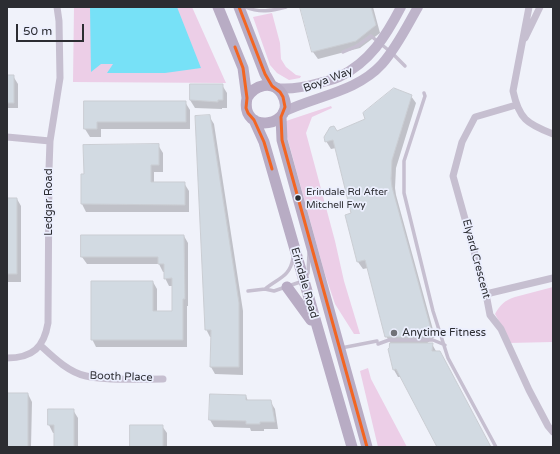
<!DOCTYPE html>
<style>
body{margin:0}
#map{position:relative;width:560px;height:454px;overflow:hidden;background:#f0f2fa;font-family:"Varela Round",sans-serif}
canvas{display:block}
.frame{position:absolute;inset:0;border:8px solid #2c2d32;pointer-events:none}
.scale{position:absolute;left:16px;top:24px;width:68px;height:18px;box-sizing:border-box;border:2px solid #2c2d32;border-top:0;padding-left:5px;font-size:12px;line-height:14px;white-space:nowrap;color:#2c2d32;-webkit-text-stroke:3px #eceffe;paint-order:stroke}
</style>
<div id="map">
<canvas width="560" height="454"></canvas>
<div class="frame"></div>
<div class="scale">50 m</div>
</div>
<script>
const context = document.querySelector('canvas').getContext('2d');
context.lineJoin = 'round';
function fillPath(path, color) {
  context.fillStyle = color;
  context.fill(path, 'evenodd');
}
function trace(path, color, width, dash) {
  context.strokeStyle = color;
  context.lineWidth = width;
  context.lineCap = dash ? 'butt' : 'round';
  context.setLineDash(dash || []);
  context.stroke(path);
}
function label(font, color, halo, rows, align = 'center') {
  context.font = font + ' "Varela Round",sans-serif';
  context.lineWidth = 3.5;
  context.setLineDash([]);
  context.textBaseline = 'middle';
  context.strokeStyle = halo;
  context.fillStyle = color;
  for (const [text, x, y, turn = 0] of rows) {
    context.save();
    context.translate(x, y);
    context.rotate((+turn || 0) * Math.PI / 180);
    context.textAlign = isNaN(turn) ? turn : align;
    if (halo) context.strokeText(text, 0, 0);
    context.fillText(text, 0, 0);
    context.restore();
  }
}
fillPath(new Path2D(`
 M74,7H192L226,83L73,82Z
 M272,13L280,43L281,59L286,67L296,75L301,76L300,78L289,80L277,73L270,65L253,17Z
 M331,106L332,108L312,117L306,133L335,241L344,281L360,334H354L335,304L324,271L286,133V121Z
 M553,287V342L508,343L506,334L495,314C500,305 505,300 515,297Z
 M368,368L371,379L407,447H378L360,371Z`), '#eccee7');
fillPath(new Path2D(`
 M90,7H177L201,68L165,73H107L113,64H101L91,72Z`), '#77e1f7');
fillPath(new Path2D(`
 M301,7H373L380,33L360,48L318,59L313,52Z
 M13,76L18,84V108H7V77Z
 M222,85L227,93V108H222V109L195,108L190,100Z
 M411,96L416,103L396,168L395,188L396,195L435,337L426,344H432L490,447H439L401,377H398L394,370L391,344L386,336L368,268L363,269L358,262L352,214L336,148L331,149L326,141L337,133L366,120Z
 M85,102H185L190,110V129H101V137H90L85,129Z
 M209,116L214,124L243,311V375L215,374L211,367L212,337H210L206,329Z
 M158,145L163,153V172H154V183H184L189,191V212H86L82,204Z
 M7,199H17L21,206V282H7Z
 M184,236L188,243V306H187V347H96L92,339L153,282L157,289V312H173V286H169L165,278V272H163L159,264H87L82,257Z
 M7,394H28L32,402L31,447H7Z
 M246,396L248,401H270L275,409L278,429H264V431H251L250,428L214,427L210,420Z
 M73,410L78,418V447H55V433H53L49,425Z
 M162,426L167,433V447H131Z
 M191,446L239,447H191Z`), '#0003');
const building = new Path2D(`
 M300,7H371L376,25L356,41L312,52Z
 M7,75H14V103H7Z
 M190,84H223V100H218V102L190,100Z
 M394,88L412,95L392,160L391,179L392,187L431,329L422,337H385L365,260L357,262L345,215L351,213L333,140L325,142L324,137L330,127L334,126L337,131L365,119L363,113Z
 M84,101H186V122H97V129H84Z
 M210,115L239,303V367H210L211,330H205L195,116Z
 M159,144V165H151V182H185V205L81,204V174H84L83,145Z
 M7,198H17V274H7Z
 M81,235H184L185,299H183V340H91V281H153V311H172V278L164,279V264H158V257H81Z
 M390,343H433L432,351H440L491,447H437L396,369L393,370L388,349L389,348Z
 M7,393H28V447H7Z
 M210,394L246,395V400H271L275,422H260V424H246V421L209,420Z
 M48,409H74V447H54V425H48Z
 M130,425H163V447H130Z`);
fillPath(building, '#d2dae2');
trace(building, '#cacdd3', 1);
trace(new Path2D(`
 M245,7C260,13 271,11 286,7
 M343,52L357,46L371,36L392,53L405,66
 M424,93L425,96L404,161V193L433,311L448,358L496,447
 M265,289C278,278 290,277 293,258
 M248,291L265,289L274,291L303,281L308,273L309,253
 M378,344L389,340H433L445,345
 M341,348L377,341`), '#c6bfd0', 3.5);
trace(new Path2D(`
 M529,7L513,91C519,119 527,124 553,134
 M525,38L540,7
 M516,105L475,117L462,142L453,176L486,294L490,315L501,329L529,390L548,426L553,432
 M7,137L50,141
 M486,294L553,278
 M40,345C53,357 68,372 86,376C107,381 141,379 163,379
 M7,358C33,358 44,347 48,323L49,169L50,141L60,78L59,21L57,7`), '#c6bfd0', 7);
trace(new Path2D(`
 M276,88C291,90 305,87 319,83C325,81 333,80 339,77C370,62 386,36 401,7
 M283,112C315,96 357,92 382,64C397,47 407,26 418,7`), '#beb4ca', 10);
trace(new Path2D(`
 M218,7L243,68L247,98C239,137 300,126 282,94C273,79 254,85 247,98
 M239,7L265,74L272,86
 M281,117L282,140L367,447
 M254,120L264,142L352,447
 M287,287L311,320`), '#b8acc4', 11);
trace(new Path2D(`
 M239,7L265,74L272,86L280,92L283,97L285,107L281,117L282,140L367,447
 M235,47L243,68L247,98L246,108L248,113L254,120L264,142L272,169`), '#f26522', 3);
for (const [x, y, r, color] of [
 [298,198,3.5,"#2c2d32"],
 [394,333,4,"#717278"]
]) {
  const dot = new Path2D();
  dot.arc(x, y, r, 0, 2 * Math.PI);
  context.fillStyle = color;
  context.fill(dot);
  trace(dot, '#eceffe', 1.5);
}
label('10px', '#2c2d32', '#eceffe', [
 ["Erindale Rd After",306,192],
 ["Mitchell Fwy",306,205]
], 'left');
label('11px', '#2c2d32', '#eceffe', [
 ["Boya Way",328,80,-21],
 ["Ledgar Road",49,202,-90],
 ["Elyard Crescent",476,259,75],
 ["Erindale Road",304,283,74],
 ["Booth Place",121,377,2]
]);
label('11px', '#2c2d32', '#eceffe', [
 ["Anytime Fitness",402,333]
], 'left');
</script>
